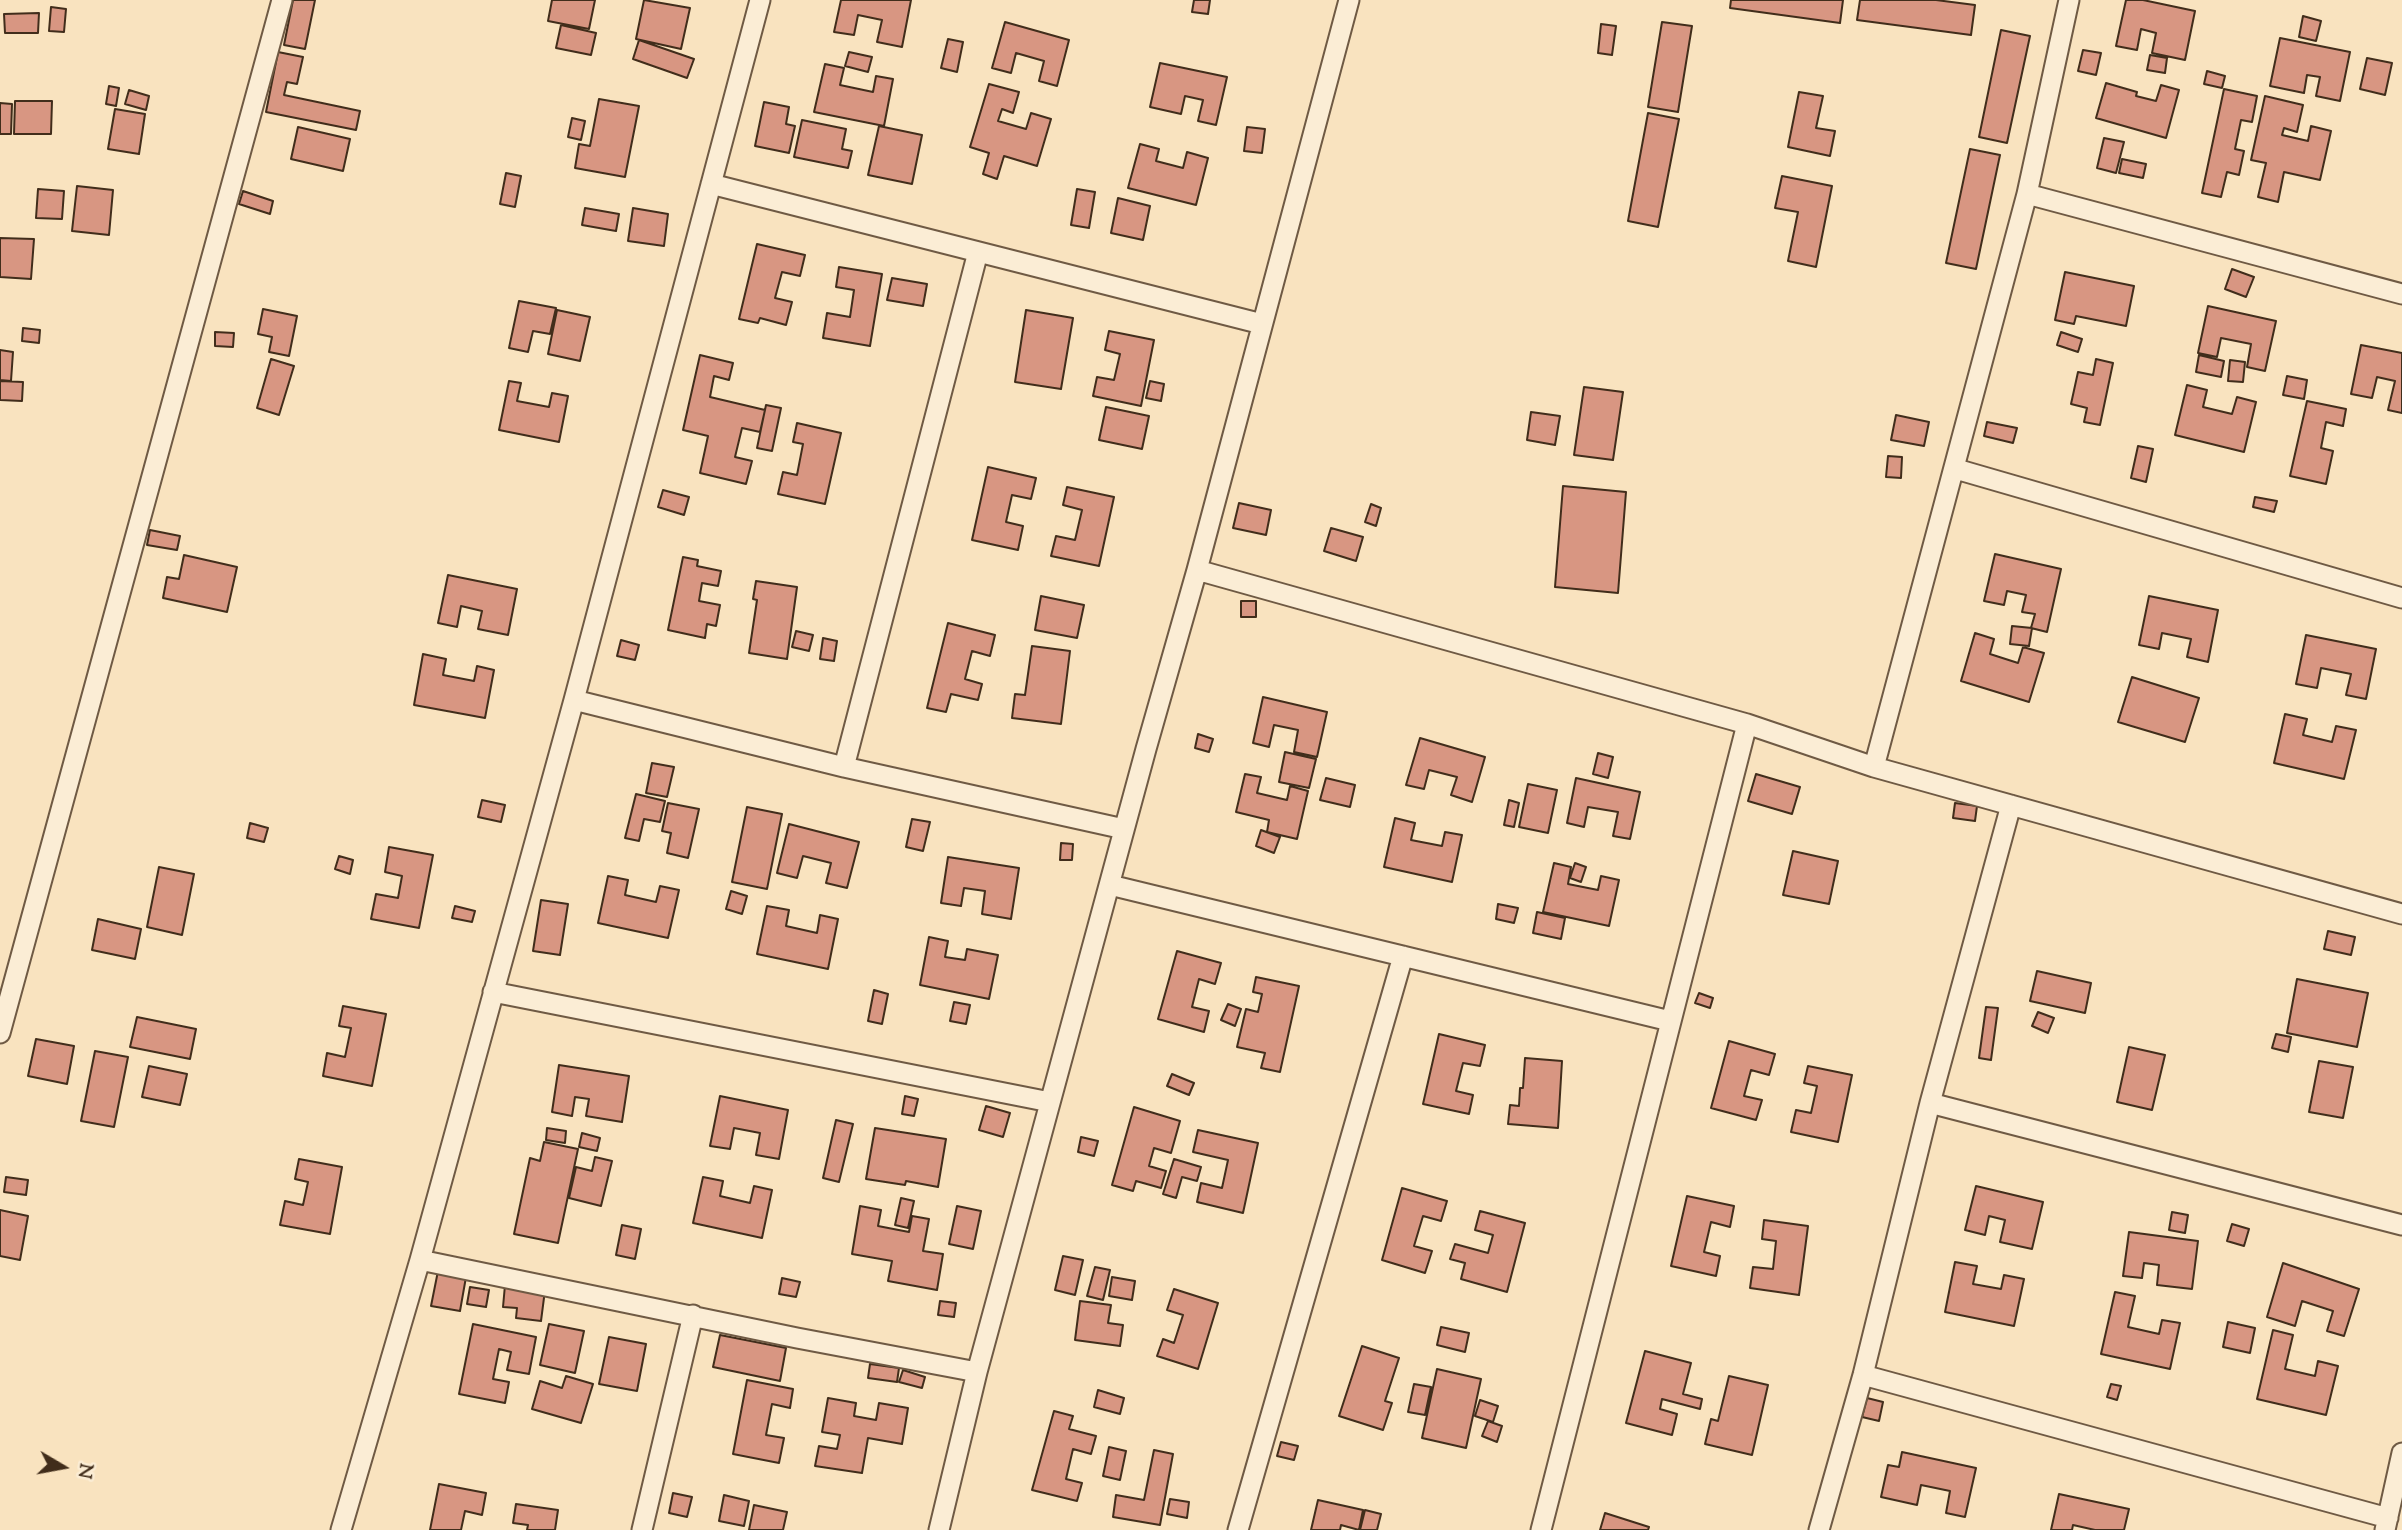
<!DOCTYPE html>
<style>
body{margin:0}
#map{position:relative;width:2402px;height:1530px;overflow:hidden;background:#f9e3bf;font-family:"Sorts Mill Goudy",serif}
canvas{display:block}
.north{position:absolute;left:28px;top:1432px;width:70px;height:70px;-webkit-text-stroke:5px #fbedd5;paint-order:stroke;rotate:100deg;font-size:19px;font-weight:700;line-height:28px;text-align:center;color:#412d1b}
.north::after{content:'';display:block;margin:auto;width:24px;height:32px;background:#412d1b;clip-path:polygon(50% 0,100% 100%,50% 72%,0 100%)}
</style>
<div id="map">
<canvas width="2402" height="1530"></canvas>
<div class="north">N</div>
</div>
<script>
const context = document.querySelector('canvas').getContext('2d');
context.lineJoin = 'round';
function fillPath(path, color) {
  context.fillStyle = color;
  context.fill(path, 'evenodd');
}
function trace(path, color, width, dash) {
  context.strokeStyle = color;
  context.lineWidth = width;
  context.lineCap = dash ? 'butt' : 'round';
  context.setLineDash(dash || []);
  context.stroke(path);
}
const building = new Path2D(`
 M293,0H315L305,49L284,45Z
 M552,0H595L589,29L548,21Z
 M644,0L690,8L681,49L636,39Z
 M841,0H911L902,47L877,42L882,20L858,15L854,35L834,32Z
 M1194,0H1210L1208,14L1192,12Z
 M1731,0H1843L1840,23L1730,8Z
 M1860,0H1936L1975,5L1971,35L1857,20Z
 M2126,0H2143L2195,11L2185,60L2152,53L2156,33L2141,29L2137,50L2116,46Z
 M51,7L66,9L64,32L49,31Z
 M39,13L38,33H5L4,14Z
 M2303,16L2321,21L2316,41L2299,37Z
 M1005,22L1069,40L1057,86L1039,81L1044,61L1016,53L1011,73L992,68Z
 M1662,22L1692,26L1678,112L1648,107Z
 M1601,24L1616,26L1612,55L1598,53Z
 M561,25L596,33L591,55L556,48Z
 M2001,30L2030,36L2007,143L1979,137Z
 M2280,38L2350,52L2340,101L2316,96L2320,77L2307,75L2304,93L2270,86Z
 M948,39L963,42L957,72L941,68Z
 M639,40L694,59L687,78L633,59Z
 M2083,50L2101,53L2096,75L2078,71Z
 M278,52L303,57L297,84L287,82L284,95L360,111L356,130L266,112Z
 M849,52L872,57L868,72L845,66Z
 M2150,55L2167,58L2165,73L2147,70Z
 M2367,58L2392,63L2385,95L2360,89Z
 M1160,63L1227,77L1216,125L1198,121L1203,100L1185,96L1181,114L1150,107Z
 M825,64L844,68L840,85L873,92L876,76L893,79L884,126L814,112Z
 M2207,71L2225,76L2222,88L2204,84Z
 M2106,83L2137,92L2136,96L2156,101L2161,85L2179,90L2166,138L2096,118Z
 M989,84L1019,92L1013,113L1002,109L998,121L1026,129L1031,113L1051,119L1037,166L1004,156L997,179L983,174L989,153L970,147Z
 M109,86L119,88L116,106L106,104Z
 M2224,89L2257,96L2252,122L2241,120L2235,149L2244,151L2239,175L2227,172L2221,197L2202,193Z
 M129,90L149,96L146,110L125,104Z
 M1799,92L1823,96L1816,128L1835,131L1830,156L1788,147Z
 M2265,96L2303,105L2297,132L2284,128L2282,135L2308,141L2311,126L2331,131L2320,180L2284,172L2278,202L2258,197L2266,163L2251,160Z
 M599,99L639,106L625,177L575,168L579,144L590,146Z
 M15,101H52L51,134H14Z
 M764,102L789,107L786,124L795,126L789,153L755,146Z
 M0,103L12,104L11,134H0Z
 M115,109L145,114L139,154L108,149Z
 M1648,113L1679,119L1658,227L1628,221Z
 M572,118L585,121L581,140L568,137Z
 M802,120L846,129L842,149L852,151L848,168L794,157Z
 M879,126L922,135L912,184L868,175Z
 M298,127L350,139L343,171L291,159Z
 M1247,127L1265,129L1262,153L1244,151Z
 M2104,138L2124,142L2116,173L2097,168Z
 M1140,144L1159,149L1156,161L1183,168L1187,152L1208,158L1196,205L1128,188Z
 M1970,149L2000,155L1976,269L1946,263Z
 M2122,159L2146,164L2143,178L2119,173Z
 M506,173L521,176L515,207L500,204Z
 M1782,176L1832,186L1816,267L1788,261L1798,212L1775,208Z
 M77,186L113,190L109,235L72,231Z
 M38,189L64,191L62,219L36,218Z
 M1077,189L1095,192L1089,228L1071,225Z
 M243,191L273,201L270,214L239,204Z
 M1118,198L1150,206L1143,240L1111,233Z
 M585,208L619,214L616,231L582,225Z
 M633,208L668,214L664,246L628,241Z
 M0,238L34,239L31,279L0,277Z
 M757,244L805,255L800,276L782,272L775,298L792,302L786,325L760,318L758,323L739,319Z
 M839,267L882,274L870,346L823,338L827,313L850,317L854,290L836,287Z
 M2232,269L2254,277L2246,297L2225,289Z
 M2065,272L2134,286L2126,326L2076,316L2074,324L2055,320Z
 M892,278L927,284L923,306L887,300Z
 M519,301L556,308L550,334L533,331L528,352L509,348Z
 M2208,306L2276,321L2265,371L2247,367L2251,344L2221,338L2217,357L2198,353Z
 M263,309L297,316L289,356L269,352L272,337L258,334Z
 M557,310L590,317L580,361L548,354Z
 M1026,310L1073,318L1061,389L1015,382Z
 M23,328L40,330L39,343L22,341Z
 M1109,331L1154,340L1141,406L1093,396L1097,377L1114,380L1120,354L1105,350Z
 M215,332L234,333L233,347L215,346Z
 M2061,332L2082,339L2078,352L2057,345Z
 M2361,345L2402,353V413L2388,410L2395,381L2377,377L2372,398L2351,394Z
 M0,350L13,352L11,381L0,380Z
 M700,355L733,363L729,380L714,376L710,397L765,410L760,432L742,428L735,457L752,461L746,484L700,473L708,436L683,430Z
 M2199,355L2224,361L2221,377L2196,372Z
 M271,359L294,366L279,415L257,408Z
 M2096,359L2113,363L2100,425L2084,422L2087,408L2071,404L2078,372L2093,375Z
 M2230,360L2245,362L2243,382L2228,381Z
 M2287,376L2307,380L2304,399L2283,395Z
 M0,381L23,382L22,401L0,400Z
 M509,381L521,383L517,401L549,407L552,393L568,396L559,442L499,430Z
 M1150,381L1164,384L1161,401L1146,398Z
 M2187,385L2207,390L2203,407L2232,414L2237,397L2256,402L2244,452L2175,435Z
 M1584,387L1623,392L1613,460L1574,455Z
 M2307,401L2346,409L2343,426L2326,422L2321,448L2333,451L2326,484L2290,476Z
 M766,405L781,408L772,451L757,448Z
 M1106,407L1149,416L1142,449L1099,440Z
 M1531,412L1560,416L1555,445L1527,440Z
 M1896,415L1929,422L1924,446L1891,440Z
 M1987,422L2017,428L2013,443L1984,436Z
 M797,423L841,433L825,504L778,494L783,472L797,475L803,444L793,442Z
 M2138,446L2153,449L2146,482L2131,478Z
 M1888,456L1902,457L1901,478L1886,477Z
 M988,467L1036,478L1031,499L1012,495L1006,522L1023,526L1018,550L972,540Z
 M1563,486L1626,492L1618,593L1555,587Z
 M1067,487L1114,497L1099,566L1051,556L1056,536L1075,540L1082,510L1063,505Z
 M663,490L689,497L684,515L658,507Z
 M2255,497L2277,501L2274,512L2253,507Z
 M1239,503L1271,510L1266,535L1233,528Z
 M1371,504L1381,508L1376,526L1365,522Z
 M1331,528L1363,537L1356,561L1324,551Z
 M150,530L180,536L177,550L147,545Z
 M1995,554L2061,569L2047,632L2031,628L2035,614L2022,612L2026,595L2007,591L2004,605L1984,601Z
 M184,555L237,567L227,612L163,598L167,577L179,579Z
 M683,557L698,560L697,566L721,571L718,586L702,583L699,601L720,605L716,626L707,624L705,638L668,630Z
 M448,575L517,589L508,635L478,629L482,611L461,606L457,627L438,623Z
 M756,581L797,587L787,659L749,653L757,600L753,599Z
 M1041,596L1084,605L1077,638L1035,630Z
 M2149,596L2218,610L2208,662L2187,657L2191,639L2162,633L2159,649L2139,645Z
 M1241,601H1256V617H1241Z
 M948,623L995,635L990,656L972,651L965,679L982,684L978,700L951,694L946,712L927,708Z
 M2012,626L2032,628L2029,646L2010,644Z
 M796,631L813,635L809,651L792,647Z
 M1975,633L1994,639L1990,654L2018,663L2023,647L2044,653L2029,702L1961,681Z
 M2306,635L2376,649L2366,699L2346,695L2351,674L2321,668L2317,688L2296,684Z
 M823,638L837,641L834,661L820,659Z
 M621,640L639,645L635,660L617,656Z
 M1032,646L1070,651L1061,724L1012,718L1015,694L1025,695Z
 M423,654L446,659L443,675L474,681L477,666L494,670L485,718L414,705Z
 M2132,677L2199,698L2185,742L2118,722Z
 M1263,697L1327,712L1317,757L1294,752L1298,730L1274,725L1269,747L1253,743Z
 M2285,714L2307,719L2303,735L2332,742L2336,726L2356,730L2344,779L2274,763Z
 M1198,734L1213,739L1209,752L1195,748Z
 M1420,738L1485,757L1472,802L1451,795L1457,777L1429,770L1424,789L1406,785Z
 M1285,752L1316,759L1309,788L1279,782Z
 M1598,753L1613,757L1608,778L1593,774Z
 M652,763L674,767L667,797L646,793Z
 M1245,774L1261,777L1257,793L1287,800L1290,786L1308,791L1297,839L1267,832L1269,820L1236,812Z
 M1756,774L1800,787L1792,814L1748,801Z
 M1326,778L1355,785L1350,807L1320,800Z
 M1576,778L1640,792L1630,839L1613,836L1618,812L1588,807L1584,827L1567,823Z
 M1528,784L1557,790L1548,833L1519,827Z
 M636,794L665,801L660,822L644,819L639,841L625,838Z
 M482,800L505,805L501,822L478,817Z
 M1509,800L1519,803L1514,827L1504,825Z
 M668,803L699,809L688,858L667,853L671,833L662,831Z
 M1955,803L1977,806L1975,821L1953,818Z
 M747,807L782,814L767,889L732,882Z
 M1395,818L1415,823L1411,840L1442,846L1445,832L1462,835L1452,882L1384,867Z
 M912,819L930,822L923,851L906,847Z
 M250,823L268,828L264,842L247,838Z
 M789,824L859,842L847,888L826,883L831,863L803,856L797,878L777,873Z
 M1261,830L1280,837L1274,853L1256,846Z
 M1061,843L1073,844L1072,860H1060Z
 M389,847L433,855L419,928L371,919L376,894L398,898L402,876L385,872Z
 M1793,851L1838,861L1829,904L1783,895Z
 M339,856L353,860L350,874L335,869Z
 M948,857L1019,868L1011,919L982,914L985,891L964,888L961,906L941,903Z
 M1554,863L1571,867L1568,884L1598,890L1601,876L1619,880L1609,926L1543,912Z
 M1575,863L1586,867L1581,882L1570,878Z
 M159,867L194,874L182,935L147,927Z
 M608,876L628,880L625,895L656,902L660,886L679,890L668,938L598,923Z
 M731,891L747,896L742,914L726,909Z
 M541,900L568,904L560,955L533,951Z
 M1498,904L1518,908L1514,923L1496,919Z
 M455,906L475,911L472,922L452,918Z
 M767,906L789,910L786,926L817,933L820,915L838,919L828,969L757,954Z
 M1537,912L1565,918L1561,939L1533,933Z
 M98,919L141,929L135,959L92,950Z
 M2328,931L2355,937L2351,955L2324,949Z
 M929,937L948,941L945,957L965,960L967,949L998,955L989,999L920,985Z
 M1177,951L1221,963L1215,984L1199,979L1192,1007L1209,1011L1204,1032L1158,1019Z
 M2037,971L2091,983L2085,1013L2030,1001Z
 M1256,977L1299,986L1280,1072L1261,1068L1265,1053L1237,1047L1246,1009L1258,1012L1262,994L1253,992Z
 M2297,979L2368,993L2357,1047L2287,1033Z
 M874,990L888,994L882,1024L868,1021Z
 M1699,993L1713,998L1710,1008L1695,1003Z
 M954,1002L970,1005L966,1024L950,1021Z
 M1228,1004L1241,1009L1235,1026L1221,1020Z
 M343,1006L386,1014L372,1086L323,1076L327,1053L345,1057L351,1028L339,1026Z
 M1986,1007L1998,1008L1991,1060L1979,1058Z
 M2038,1012L2054,1018L2048,1033L2032,1026Z
 M137,1017L196,1029L190,1059L130,1047Z
 M1439,1034L1485,1045L1480,1066L1463,1063L1456,1091L1473,1095L1469,1114L1423,1104Z
 M2276,1034L2291,1037L2288,1052L2272,1048Z
 M36,1039L74,1046L67,1084L28,1076Z
 M1729,1041L1775,1054L1769,1075L1751,1070L1744,1096L1762,1100L1756,1120L1711,1108Z
 M2129,1047L2165,1055L2152,1110L2117,1102Z
 M95,1051L128,1057L114,1127L81,1121Z
 M1525,1058L1562,1061L1558,1128L1508,1124L1510,1105L1519,1106L1520,1088H1523Z
 M2319,1061L2353,1067L2343,1118L2309,1112Z
 M559,1065L629,1076L622,1122L586,1116L589,1099L575,1097L572,1116L552,1112Z
 M149,1066L187,1074L180,1105L142,1097Z
 M1808,1066L1852,1075L1838,1142L1791,1132L1796,1110L1811,1113L1817,1086L1804,1083Z
 M1172,1074L1194,1083L1189,1095L1167,1086Z
 M720,1096L788,1110L779,1159L756,1155L760,1133L734,1128L730,1149L710,1146Z
 M905,1096L918,1099L914,1116L902,1114Z
 M986,1106L1010,1113L1003,1137L979,1130Z
 M1134,1107L1180,1121L1171,1153L1154,1148L1149,1166L1166,1171L1161,1188L1136,1181L1133,1191L1112,1185Z
 M836,1120L853,1124L839,1182L823,1178Z
 M547,1128L566,1131L565,1143L546,1140Z
 M875,1128L946,1139L938,1187L906,1181L905,1185L866,1179Z
 M1198,1130L1258,1143L1243,1213L1197,1202L1201,1183L1222,1188L1228,1160L1193,1152Z
 M582,1133L600,1138L597,1151L579,1147Z
 M1081,1137L1098,1141L1094,1156L1078,1152Z
 M544,1142L578,1149L558,1243L514,1234L530,1158L540,1161Z
 M595,1157L612,1161L601,1206L569,1198L576,1167L592,1171Z
 M299,1159L342,1167L330,1234L280,1225L285,1201L303,1205L308,1182L295,1179Z
 M1174,1159L1201,1167L1197,1181L1182,1177L1176,1198L1163,1194Z
 M6,1177L28,1180L26,1195L4,1192Z
 M703,1177L723,1181L720,1196L750,1203L754,1186L772,1190L762,1238L693,1223Z
 M1976,1186L2043,1202L2032,1249L2000,1242L2005,1220L1989,1216L1985,1235L1965,1230Z
 M1402,1188L1447,1201L1441,1221L1423,1216L1414,1246L1432,1251L1425,1273L1382,1260Z
 M1687,1196L1734,1206L1730,1227L1711,1222L1704,1252L1720,1256L1716,1276L1671,1266Z
 M901,1198L914,1201L908,1228L895,1225Z
 M860,1206L881,1210L878,1226L909,1232L912,1216L929,1219L923,1251L943,1254L937,1290L888,1281L892,1261L852,1254Z
 M957,1206L981,1211L973,1249L949,1244Z
 M0,1210L28,1216L20,1260L0,1256Z
 M1480,1211L1525,1223L1507,1292L1461,1279L1465,1263L1450,1259L1455,1244L1488,1253L1493,1235L1475,1230Z
 M2172,1212L2188,1215L2185,1233L2169,1230Z
 M1764,1220L1808,1226L1799,1295L1750,1288L1753,1267L1773,1269L1776,1241L1762,1239Z
 M2232,1224L2249,1229L2244,1246L2227,1241Z
 M622,1225L641,1229L635,1259L616,1255Z
 M2129,1232L2198,1241L2192,1289L2157,1285L2159,1265L2144,1263L2142,1278L2123,1276Z
 M1063,1256L1083,1260L1075,1295L1055,1290Z
 M1955,1262L1977,1266L1973,1284L2001,1289L2004,1275L2024,1279L2014,1326L1945,1312Z
 M2283,1263L2359,1289L2344,1336L2327,1331L2333,1311L2302,1301L2295,1326L2267,1317Z
 M1095,1267L1110,1270L1103,1300L1087,1296Z
 M438,1271L466,1277L460,1311L431,1306Z
 M1112,1277L1135,1281L1132,1300L1109,1296Z
 M782,1278L800,1282L796,1297L779,1294Z
 M505,1285L545,1290L541,1321L516,1318L517,1308L503,1307Z
 M470,1287L489,1290L486,1307L467,1304Z
 M1174,1289L1218,1303L1198,1369L1157,1356L1163,1339L1174,1343L1183,1315L1167,1310Z
 M2115,1292L2135,1296L2128,1327L2159,1334L2162,1320L2180,1323L2170,1369L2101,1354Z
 M940,1301L956,1303L954,1317L938,1315Z
 M1080,1301L1111,1305L1108,1323L1123,1325L1120,1346L1075,1340Z
 M2228,1322L2255,1328L2250,1353L2223,1347Z
 M473,1324L536,1337L529,1374L507,1370L511,1352L499,1349L493,1379L509,1382L505,1403L459,1394Z
 M549,1324L584,1331L575,1373L540,1365Z
 M1441,1327L1469,1333L1465,1352L1437,1345Z
 M2273,1330L2293,1335L2285,1369L2315,1376L2318,1361L2338,1366L2326,1415L2257,1399Z
 M720,1335L786,1348L780,1381L713,1367Z
 M609,1337L646,1344L637,1391L599,1384Z
 M1362,1346L1399,1358L1385,1401L1392,1403L1383,1430L1339,1416Z
 M1645,1351L1691,1363L1683,1394L1702,1399L1700,1409L1662,1399L1660,1409L1677,1414L1672,1435L1626,1423Z
 M870,1364L899,1368L897,1382L868,1378Z
 M1437,1369L1481,1379L1466,1448L1422,1438Z
 M903,1370L925,1377L922,1388L899,1382Z
 M566,1376L593,1384L581,1423L532,1409L540,1381L562,1388Z
 M1729,1376L1768,1385L1752,1455L1705,1444L1711,1419L1718,1421Z
 M747,1380L793,1389L790,1408L772,1404L766,1435L784,1438L779,1463L733,1454Z
 M1414,1384L1431,1387L1425,1415L1408,1412Z
 M2111,1384L2121,1386L2117,1400L2107,1397Z
 M1098,1390L1124,1398L1120,1414L1094,1407Z
 M828,1398L856,1403L854,1416L876,1420L879,1403L908,1408L902,1444L868,1438L862,1473L815,1466L819,1446L837,1449L840,1435L822,1432Z
 M1867,1398L1883,1402L1879,1421L1862,1417Z
 M1480,1400L1498,1406L1493,1422L1475,1416Z
 M1054,1411L1073,1416L1069,1429L1096,1436L1091,1454L1073,1449L1066,1479L1082,1483L1077,1501L1032,1490Z
 M1488,1421L1502,1426L1497,1442L1482,1436Z
 M1281,1442L1298,1446L1294,1460L1277,1456Z
 M1109,1447L1126,1451L1120,1480L1103,1476Z
 M1154,1450L1173,1454L1160,1525L1113,1517L1116,1495L1144,1500Z
 M1902,1452L1976,1468L1965,1517L1946,1513L1950,1491L1921,1485L1917,1505L1881,1497L1888,1465L1899,1467Z
 M439,1484L486,1493L482,1515L465,1511L461,1530H430Z
 M673,1493L692,1497L687,1517L669,1513Z
 M2059,1494L2129,1509L2124,1530H2095L2073,1525L2072,1530H2051Z
 M724,1495L749,1501L744,1526L719,1521Z
 M1170,1499L1189,1502L1187,1518L1167,1514Z
 M1318,1500L1363,1510L1359,1530L1341,1525L1340,1530H1311Z
 M516,1504L558,1510L555,1530H527L528,1525L513,1523Z
 M754,1505L787,1512L783,1530H749Z
 M1365,1510L1381,1514L1377,1530H1360Z
 M1605,1513L1649,1527L1648,1530H1600Z`);
fillPath(building, '#d89682');
trace(building, '#412d1b', 2);
const street = new Path2D(`
 M711,184L1262,324
 M2027,194L2402,294
 M1956,469L2402,598
 M1197,570L1747,724L1874,767L2402,914
 M574,700L844,767L1124,829
 M844,767L978,252
 M1874,767L2027,194L2069,0
 M1110,885L1670,1021
 M493,992L1050,1102
 M0,1033L282,0
 M1930,1103L2402,1225
 M420,1260L797,1338L977,1372
 M1863,1375L2388,1518
 M341,1530L420,1260L574,700L760,0
 M642,1530L693,1315
 M939,1530L977,1372L1146,749L1197,570L1349,0
 M1238,1530L1403,956
 M1541,1530L1747,724
 M1819,1530L1863,1375L1930,1103L2011,805
 M2385,1530L2402,1453`);
trace(street, '#6f5a44', 23);
trace(street, '#fbedd5', 19);
</script>
